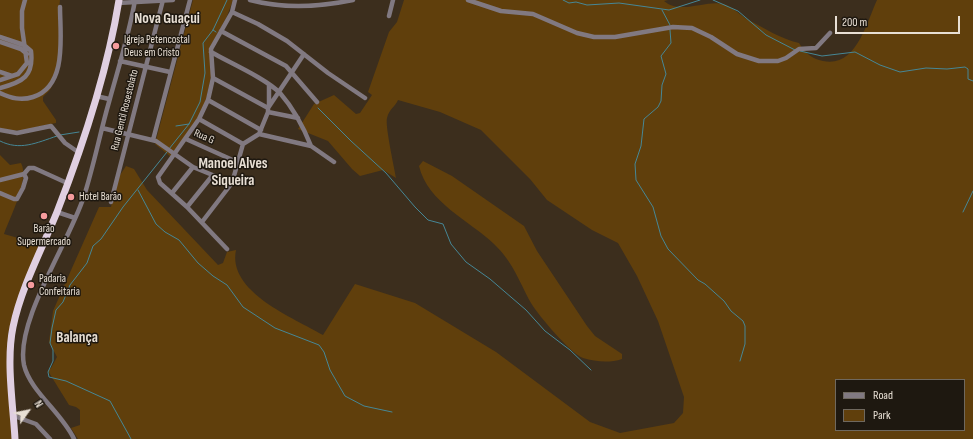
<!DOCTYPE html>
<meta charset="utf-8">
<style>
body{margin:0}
#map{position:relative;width:973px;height:439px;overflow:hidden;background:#3c2e1d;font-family:"Sofia Sans Condensed",sans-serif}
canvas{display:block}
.legend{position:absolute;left:835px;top:379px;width:130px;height:52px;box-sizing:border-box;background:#1e1810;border:1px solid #6f685e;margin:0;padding:5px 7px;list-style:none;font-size:12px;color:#e8dfd4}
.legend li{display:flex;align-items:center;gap:8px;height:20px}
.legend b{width:20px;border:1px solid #6f685e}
.north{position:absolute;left:8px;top:391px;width:40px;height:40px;-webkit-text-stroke:3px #1e1810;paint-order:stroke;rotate:57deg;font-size:11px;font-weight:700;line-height:16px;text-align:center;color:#e8dfd4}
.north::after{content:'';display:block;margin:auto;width:14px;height:18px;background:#e8dfd4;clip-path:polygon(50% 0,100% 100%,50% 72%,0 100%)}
.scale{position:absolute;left:835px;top:16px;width:125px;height:18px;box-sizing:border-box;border:2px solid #e8dfd4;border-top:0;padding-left:5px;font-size:12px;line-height:14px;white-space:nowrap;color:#e8dfd4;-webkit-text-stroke:3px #1e1810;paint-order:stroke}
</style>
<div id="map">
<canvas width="973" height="439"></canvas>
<ul class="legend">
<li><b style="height:5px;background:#817981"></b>Road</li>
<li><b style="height:11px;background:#603f0c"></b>Park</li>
</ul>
<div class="north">N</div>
<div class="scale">200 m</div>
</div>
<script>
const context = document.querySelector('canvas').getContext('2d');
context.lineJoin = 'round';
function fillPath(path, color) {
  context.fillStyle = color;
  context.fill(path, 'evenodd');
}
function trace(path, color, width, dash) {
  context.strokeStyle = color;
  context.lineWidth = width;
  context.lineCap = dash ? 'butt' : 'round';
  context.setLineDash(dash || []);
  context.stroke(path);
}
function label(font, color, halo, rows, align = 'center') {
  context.font = font + ' "Sofia Sans Condensed",sans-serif';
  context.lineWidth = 3;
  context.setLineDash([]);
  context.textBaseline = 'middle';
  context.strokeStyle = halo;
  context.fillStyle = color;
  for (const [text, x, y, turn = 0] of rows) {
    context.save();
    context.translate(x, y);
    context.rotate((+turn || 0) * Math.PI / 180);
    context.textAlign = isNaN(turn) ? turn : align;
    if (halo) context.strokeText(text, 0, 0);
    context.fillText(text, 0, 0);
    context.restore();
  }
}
fillPath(new Path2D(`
 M0,0H60C56,28 66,62 51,88C49,92 45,94 43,97V101L56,120V123C36,126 20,135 0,128Z
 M193,0H233L227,16L209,49L212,72L205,104L200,115L171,157L155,144Z
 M404,0H668L664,1C680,15 705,0 724,4C732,7 739,14 747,19C764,28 781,39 799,43C805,53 812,59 823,61C856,68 866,24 877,0H973V439H78L71,428L80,425V410L76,407L69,405L48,371L51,368L57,357L49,342L53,311L99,207H111L118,178L126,166L134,169L147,190L218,265L223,263L227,252L236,250C227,292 294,318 323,335L355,284L415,303L496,352L590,422L620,433L674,423L683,413L684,397L658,321L637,276L618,243L592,230L547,200L530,179L481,130L440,112L398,100C395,107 389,109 387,118C385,126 394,166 396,178L383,170L360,176L352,169L328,141L298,129L314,104L334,95L356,114L360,113L372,95L368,92L389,32L397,22ZM836,380H964V430H836Z
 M0,155L10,165L21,163C30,179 10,217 4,234L39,244L8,334L12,439H0Z
 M423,161L452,176L524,226L537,251L587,326L595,336L622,354V359C610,363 596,362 583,358C570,353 539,316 531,303C519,281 513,262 494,244C469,220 428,203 419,166Z`), '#603f0c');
trace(new Path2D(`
 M563,0L569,3L576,2L587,5L619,3L669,10L700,0
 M713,0L738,11L766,35L795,50
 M662,10L670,25
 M213,30L216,32
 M670,30L671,43L661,56L666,74L662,85L661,101L658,107L644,119L641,146L635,164L636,180L653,207L661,236L668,249L698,280L705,284L724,301L731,311L743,321L745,326V344L740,361
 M800,51L822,56L855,52L880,65L900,72L926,68L947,69L965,67L968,69V79L973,81
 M318,108L351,141L386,173L415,207L428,220L443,224L451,244L466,262L490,279L526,310L545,331L570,350L591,370
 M176,126L189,124
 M60,135L79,132
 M0,141C20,151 36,143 57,136
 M169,149L189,124L200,102L205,73L203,43L213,30L227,0
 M138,190L156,224L165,232L179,240L198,263L213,276L227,285L243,307L275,328L319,345L324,352L330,370L345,396L364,406L392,412
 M963,212L973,191
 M131,439L110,401L66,381L49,377L48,372L53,361V350L50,343L52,328L56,310L63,302L70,285L87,263L93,246L101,239L123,207L167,152`), '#468796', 1);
trace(new Path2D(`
 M250,0C284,9 319,7 353,0
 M468,0L501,11L533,14L577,33L594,37H615L673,27L692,28L711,37L737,54L759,61H778L786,58L799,49L816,48L830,33
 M118,3L173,0
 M232,12L258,24L287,41L328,73L365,98
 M389,16L393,0
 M221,31L286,66L317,102
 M0,37L24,45L31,51C34,76 23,82 0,88
 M0,42L21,49L27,54
 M211,52C230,63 265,78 280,93C294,109 303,126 311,146
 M120,61L170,72
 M0,72L12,76
 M213,78L268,108
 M0,80L18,74L27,63L22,28V11L25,0
 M0,93C11,98 21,101 33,97C68,86 60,35 60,7
 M96,96L109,99
 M208,100L261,130
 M269,105V85
 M268,112L298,118
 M199,119L243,144
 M102,128L156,141L193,167L232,183
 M0,130L17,133L51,126L65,143L78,152
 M259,134L311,146L334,162
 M186,139L237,162
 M153,140L190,0
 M24,174L29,168H34L67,183
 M0,180L24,174L26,178L23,188L17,199H14L0,193
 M172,193L193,167
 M111,202L163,0
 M187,207L212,176
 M57,212L75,218
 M202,222L232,183L243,144L259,134L268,112V108L304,54
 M227,249L187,207L160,183L158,177L199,119L208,100L213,78L211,49L232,12L235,0
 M14,416L36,424L50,439
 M74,439C62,413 30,391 24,365C15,321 70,241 84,196C94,165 100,133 109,102C118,69 129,35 135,0`), '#817981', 4.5);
trace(new Path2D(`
 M15,439C13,404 6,361 13,327C21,288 42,249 57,212C82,148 108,68 119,0`), '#e0cfe1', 7);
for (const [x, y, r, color] of [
 [116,46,4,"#f59b9d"],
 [71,197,4,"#f59b9d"],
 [44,216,4,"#f59b9d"],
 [31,285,4,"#f59b9d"]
]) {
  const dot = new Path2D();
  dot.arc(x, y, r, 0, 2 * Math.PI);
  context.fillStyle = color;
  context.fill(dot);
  trace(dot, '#1e1810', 1.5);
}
label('11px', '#e8dfd4', '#1e1810', [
 ["Igreja Petencostal",124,40],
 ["Deus em Cristo",124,53],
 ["Hotel Barão",79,197],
 ["Barão",44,229,"center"],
 ["Supermercado",44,242,"center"],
 ["Padaria",39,279],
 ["Confeitaria",39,292]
], 'left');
label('11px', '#e8dfd4', '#1e1810', [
 ["Rua Gentil Rosestolato",125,110,-76],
 ["Rua G",204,137,24]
]);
label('bold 15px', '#e8dfd4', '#1e1810', [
 ["Nova Guaçui",167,19],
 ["Manoel Alves",233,164],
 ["Siqueira",233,181],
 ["Balança",77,338]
]);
</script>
